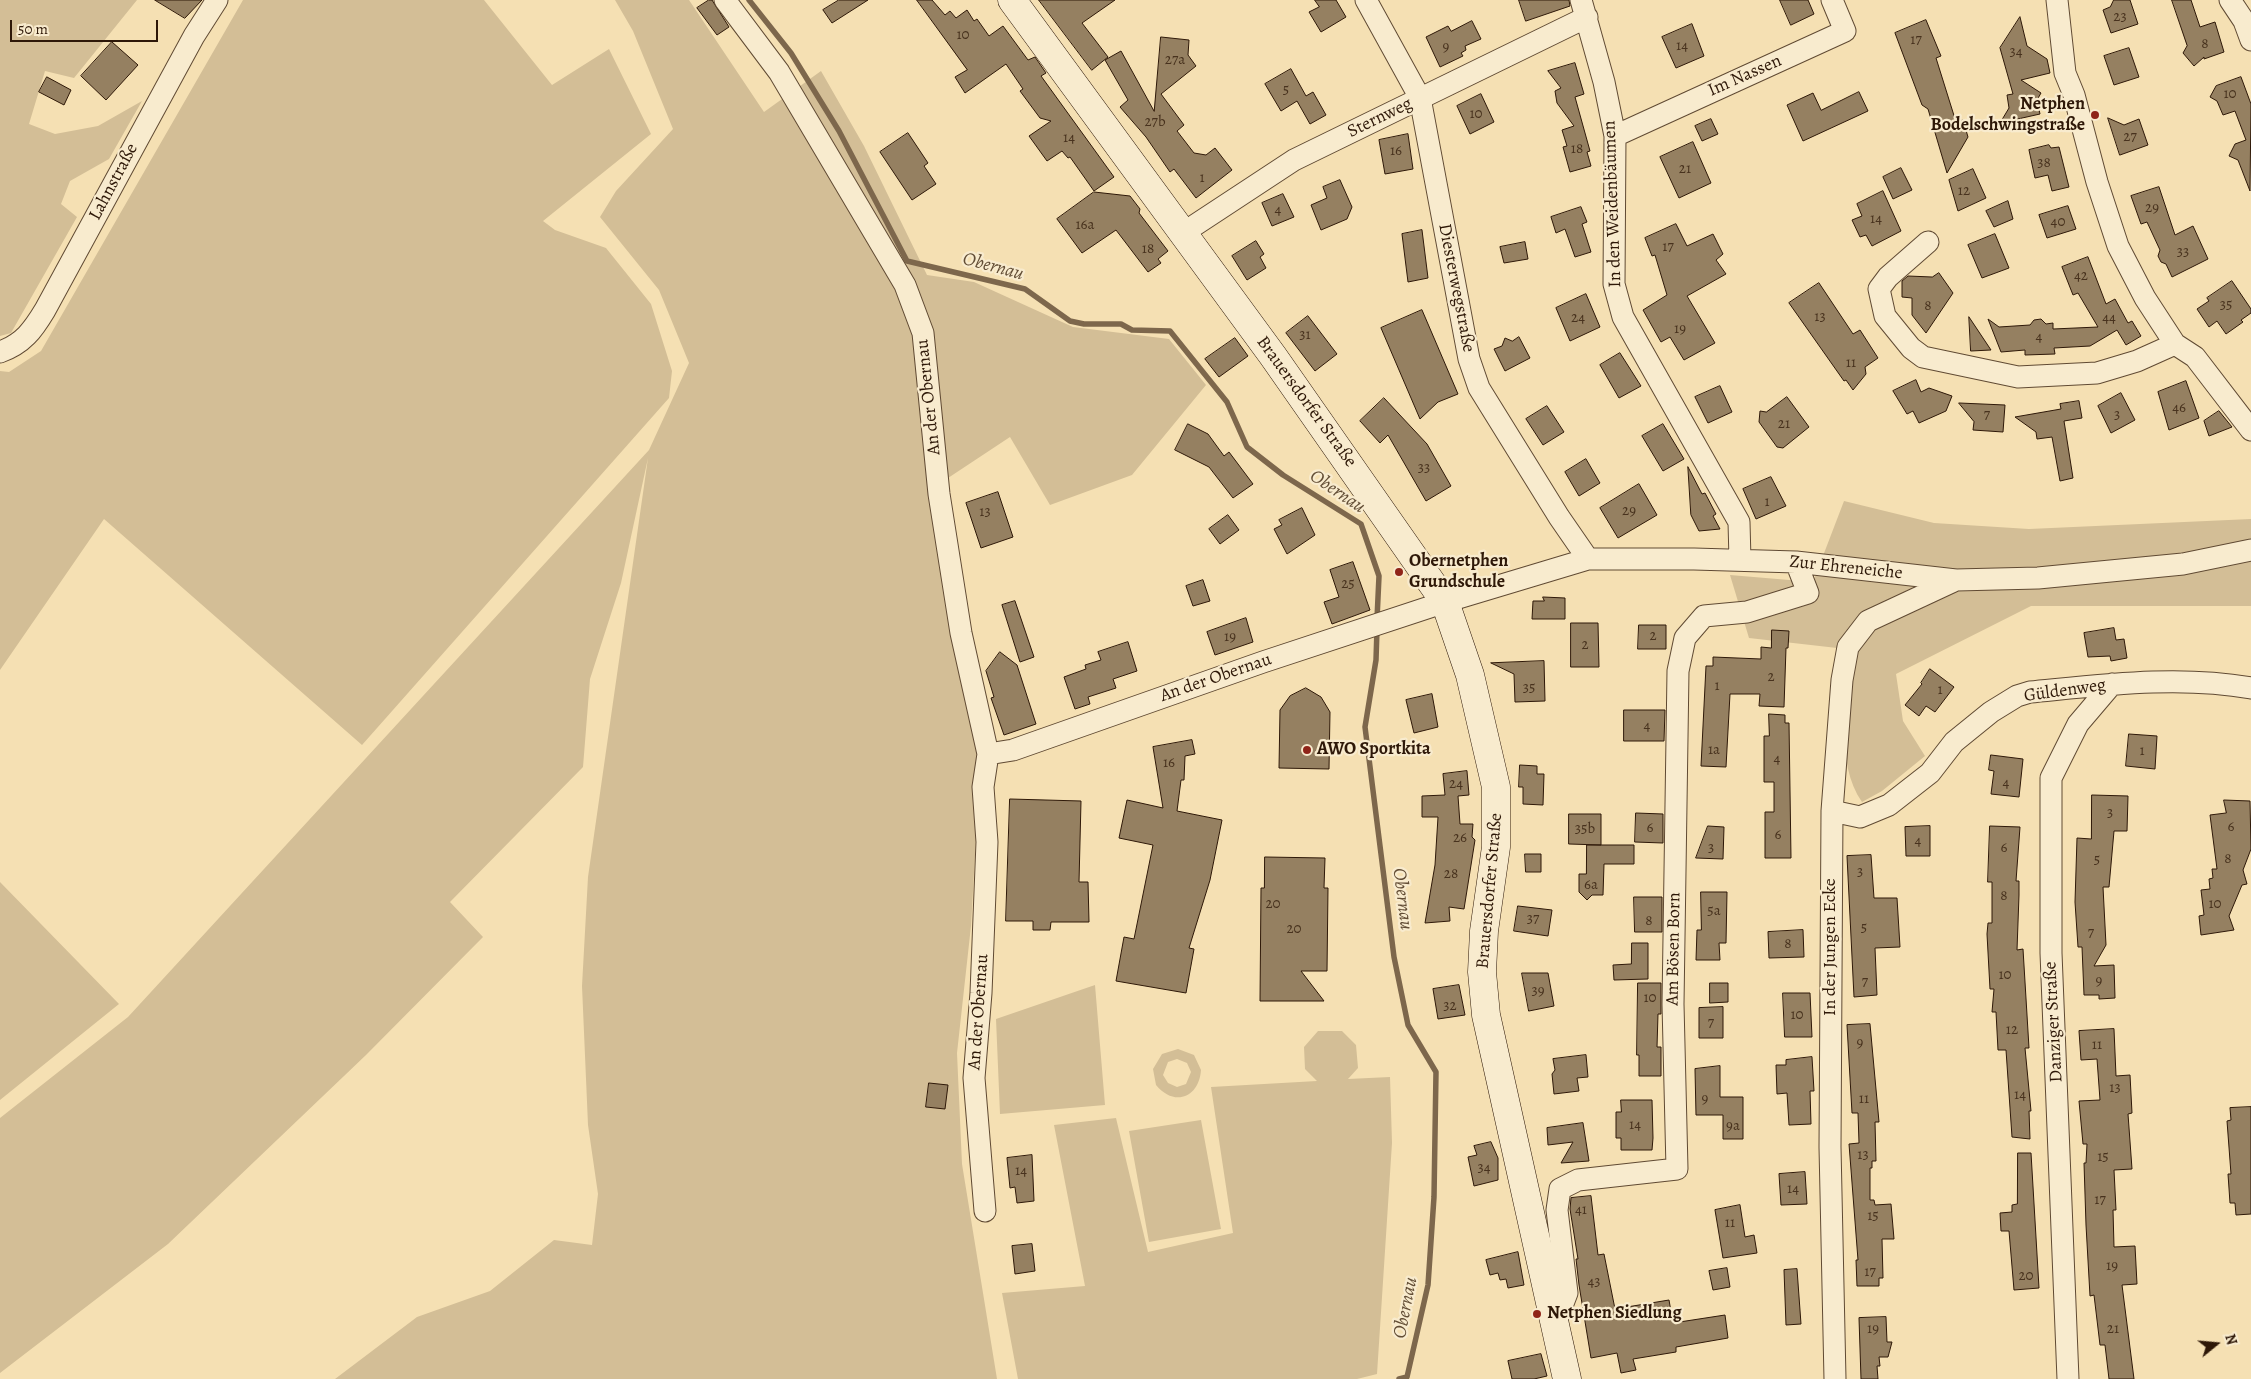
<!DOCTYPE html>
<meta charset="utf-8">
<style>
body{margin:0}
#map{position:relative;width:2251px;height:1379px;overflow:hidden;background:#f5e0b3;font-family:Alegreya,serif}
canvas{display:block}
.north{position:absolute;left:2191px;top:1319px;width:50px;height:50px;-webkit-text-stroke:4px #f8ebce;paint-order:stroke;rotate:73deg;font-size:14px;font-weight:700;line-height:20px;text-align:center;color:#2e1808}
.north::after{content:'';display:block;margin:auto;width:18px;height:22px;background:#2e1808;clip-path:polygon(50% 0,100% 100%,50% 72%,0 100%)}
.scale{position:absolute;left:10px;top:20px;width:148px;height:22px;box-sizing:border-box;border:2px solid #2e1808;border-top:0;padding-left:6px;font-size:15px;line-height:18px;white-space:nowrap;color:#2e1808;-webkit-text-stroke:4px #f8ebce;paint-order:stroke}
</style>
<div id="map">
<canvas width="2251" height="1379"></canvas>
<div class="north">N</div>
<div class="scale">50 m</div>
</div>
<script>
const context = document.querySelector('canvas').getContext('2d');
context.lineJoin = 'round';
function fillPath(path, color) {
  context.fillStyle = color;
  context.fill(path, 'evenodd');
}
function trace(path, color, width, dash) {
  context.strokeStyle = color;
  context.lineWidth = width;
  context.lineCap = dash ? 'butt' : 'round';
  context.setLineDash(dash || []);
  context.stroke(path);
}
function label(font, color, halo, rows, align = 'center') {
  context.font = font + ' Alegreya,serif';
  context.lineWidth = 4.5;
  context.setLineDash([]);
  context.textBaseline = 'middle';
  context.strokeStyle = halo;
  context.fillStyle = color;
  for (const [text, x, y, turn = 0] of rows) {
    context.save();
    context.translate(x, y);
    context.rotate((+turn || 0) * Math.PI / 180);
    context.textAlign = isNaN(turn) ? turn : align;
    if (halo) context.strokeText(text, 0, 0);
    context.fillText(text, 0, 0);
    context.restore();
  }
}
fillPath(new Path2D(`
 M0,0H137L74,78L45,71L29,124L55,134L98,126L142,101L109,159L70,181L61,204L77,217L11,333L0,336Z
 M243,0H484L552,85L609,49L651,134L543,221L555,230L606,248L651,304L672,371L669,398L362,745L104,519L0,670V371L9,372L41,351Z
 M615,0H689L764,112L821,71L864,146L927,275L974,282L1073,327L1169,339L1206,385L1132,475L1050,505L1010,437L945,480L981,748L971,926L957,1053L962,1164L997,1379H335L417,1317L490,1291L554,1240L592,1245L598,1194L588,1125L582,986L588,877L648,458L621,583L590,679L583,767L450,902L483,937L366,1055L168,1244L0,1373V1118L128,1017L649,450L689,363L659,290L600,217L616,191L673,129L633,31Z
 M1844,501L1934,523L2029,529L2251,519V606H2031L1896,674L1903,721L1925,756L1882,791L1862,802C1835,764 1845,694 1846,649L1749,638L1730,575L1813,582Z
 M0,882L119,1004L0,1100Z
 M1095,985L1105,1105L1000,1114L996,1019Z
 M1318,1031H1342L1356,1045L1358,1068L1348,1079L1390,1077L1392,1143L1377,1374L1357,1379H1018L1002,1293L1085,1286L1054,1125L1116,1118L1148,1252L1233,1233L1211,1087L1317,1081L1305,1069L1304,1047Z
 M1178,1049L1194,1055L1201,1070C1199,1098 1174,1107 1156,1085L1153,1069L1162,1054ZM1177,1059L1187,1063L1191,1072L1186,1084L1177,1087L1168,1083L1163,1075L1168,1062Z
 M1201,1120L1221,1229L1149,1242L1129,1131Z`), '#d3be96');
trace(new Path2D(`
 M749,0L791,53L839,131L907,261L1025,289L1070,321L1084,324H1121L1132,330L1170,331L1227,402L1247,447L1283,475L1361,524L1379,576L1377,619
 M1377,629L1376,660L1365,727L1394,957L1408,1025L1436,1072L1434,1197L1428,1285L1407,1377L1399,1379`), '#7d674c', 5.5);
const building = new Path2D(`
 M155,0H202L185,18Z
 M709,0H712L729,27L717,35L697,8Z
 M839,0H868L832,23L823,10Z
 M917,0H932L945,15L950,11L956,18L967,10L974,21L977,19L989,36L1003,26L1028,60L1035,57L1046,73L1041,76L1114,177L1094,191L1070,157L1068,158L1062,151L1047,161L1029,136L1051,121L1040,118L1020,91L1023,89L1006,64L965,93L955,77L967,70Z
 M1039,0H1115L1082,23L1108,57L1092,70Z
 M1315,0H1336L1346,17L1321,32L1309,12L1319,7Z
 M1519,0H1569L1570,6L1526,21Z
 M1780,0H1808L1814,14L1791,25Z
 M2114,0H2130L2138,24L2111,33L2103,10L2110,7Z
 M2172,0H2191L2200,27L2215,22L2224,52L2204,59V57L2194,66L2183,53L2187,46Z
 M2020,17L2027,46L2047,59L2050,73L2021,80L2041,93L2037,100L2040,114L2000,123L2009,108L2007,95L2013,94L2000,48Z
 M1926,20L1941,56L1936,58L1956,122L1963,120L1968,137L1947,173L1928,109L1922,105L1895,33Z
 M1472,21L1481,39L1465,46L1466,50L1461,53L1463,56L1440,67L1426,37L1448,26L1451,31Z
 M1692,24L1704,56L1676,68L1662,37Z
 M1161,37L1189,40L1188,55L1196,66L1161,94L1184,125L1177,131L1194,153L1206,155L1215,148L1232,170L1196,198L1174,169L1170,172L1146,137L1120,107L1128,100L1105,60L1121,51L1154,111Z
 M112,42L138,65L106,100L81,76Z
 M2129,48L2139,77L2114,85L2104,56Z
 M1575,63L1584,94L1575,97L1590,151L1587,152L1591,166L1570,172L1563,147L1567,146L1562,130L1574,126L1557,103L1555,91L1561,88L1548,71Z
 M1291,69L1306,96L1313,92L1326,115L1310,124L1297,101L1281,111L1265,84Z
 M47,77L71,90L64,105L39,92Z
 M2241,77L2251,104L2250,191L2238,160L2229,156L2235,144L2246,140L2235,111L2223,115L2217,101L2210,97L2216,86Z
 M1859,92L1868,111L1803,141L1787,105L1813,93L1821,110Z
 M1481,94L1494,122L1470,134L1457,106Z
 M2108,118L2124,125L2139,119L2148,145L2120,155Z
 M1711,119L1718,134L1702,141L1695,126Z
 M908,133L928,163L924,166L936,184L912,200L880,152Z
 M1408,134L1413,169L1385,174L1379,140Z
 M1693,142L1711,183L1679,198L1660,157Z
 M2049,145L2051,148L2059,147L2069,187L2052,191L2048,175L2035,178L2029,150Z
 M1901,168L1912,190L1893,199L1883,177Z
 M1973,169L1986,198L1958,211L1949,180Z
 M1340,180L1352,207L1347,219L1321,230L1311,205L1327,198L1323,187Z
 M2159,187L2175,235L2193,226L2208,259L2172,277L2166,264L2161,262L2158,256L2160,250L2147,222L2141,224L2131,196Z
 M1883,191L1901,231L1872,246L1866,235L1860,237L1852,220L1862,216L1857,204Z
 M1094,192L1130,196L1140,209L1139,213L1168,251L1158,259L1161,263L1148,272L1116,230L1082,253L1057,219Z
 M1283,194L1294,217L1272,226L1262,203Z
 M2008,201L2013,219L1994,227L1986,211Z
 M2068,206L2076,229L2047,238L2039,215Z
 M1581,207L1587,222L1582,224L1591,252L1575,257L1565,229L1556,233L1551,217Z
 M1676,224L1687,246L1713,234L1723,254L1716,260L1726,274L1687,296L1715,343L1684,360L1670,337L1661,342L1643,310L1667,295L1655,255L1652,256L1645,238Z
 M1422,230L1428,278L1408,282L1402,234Z
 M1995,234L2009,268L1982,278L1968,245Z
 M1256,241L1264,254L1260,257L1266,268L1247,280L1232,256Z
 M1525,242L1528,259L1504,263L1500,247Z
 M2088,257L2106,304L2115,299L2128,323L2132,321L2141,336L2126,345L2117,330L2090,346L2054,348L2055,354L2025,355V350L2001,352L1988,319L1999,327L2030,325L2034,320L2041,319L2046,324L2053,323V329L2098,327L2078,293L2073,295L2062,267Z
 M1939,273L1953,293L1926,333L1912,315V298L1902,297V281L1908,276L1932,277Z
 M2232,281L2251,309V313L2241,320L2243,322L2226,334L2217,321L2209,327L2197,309L2209,301L2207,298Z
 M1819,283L1853,334L1860,330L1878,358L1865,367L1866,374L1853,390L1846,380L1844,381L1789,303Z
 M1586,294L1600,327L1570,341L1556,308Z
 M1422,310L1458,394L1438,402L1420,419L1381,328Z
 M1308,316L1337,354L1315,371L1286,333Z
 M1969,317L1991,350L1971,351Z
 M1519,337L1530,358L1505,371L1494,349L1502,346L1505,338L1512,341Z
 M1235,338L1248,356L1219,377L1205,359Z
 M1620,353L1641,386L1619,398L1600,365Z
 M1916,380L1921,392L1929,388L1952,396L1946,411L1919,423L1913,411L1907,414L1893,391Z
 M2186,381L2199,418L2169,430L2158,392Z
 M1720,386L1732,412L1708,423L1695,397Z
 M2121,393L2135,420L2111,433L2098,406Z
 M1787,397L1809,427L1783,448L1777,447L1759,422L1760,411L1766,412Z
 M1384,398L1427,444L1451,486L1426,501L1388,435L1380,443L1360,421Z
 M2079,401L2082,418L2064,421L2073,478L2060,481L2052,437L2037,439L2036,432L2015,417L2061,409L2060,404Z
 M1959,403L2005,405L2003,432L1973,430L1974,422Z
 M1547,406L1564,432L1543,445L1526,419Z
 M2219,411L2232,427L2209,436L2204,421Z
 M1188,424L1208,434L1224,456L1229,452L1253,484L1233,498L1209,467L1175,450Z
 M1663,424L1684,459L1663,471L1642,436Z
 M1586,459L1600,483L1579,496L1565,472Z
 M1688,467L1702,494L1705,493L1716,514L1713,516L1720,529L1699,531L1691,515Z
 M1771,477L1786,506L1756,519L1743,489Z
 M1639,484L1657,515L1618,538L1600,508Z
 M998,492L1013,537L981,548L966,503Z
 M1302,508L1315,535L1287,554L1274,529L1282,525L1279,520Z
 M1228,515L1239,530L1220,544L1209,529Z
 M1353,562L1370,610L1332,624L1324,602L1339,597L1330,570Z
 M1203,580L1210,601L1193,606L1186,586Z
 M1543,597L1565,598V619H1532L1533,601H1544Z
 M1015,601L1034,657L1020,662L1002,605Z
 M1246,618L1253,642L1215,655L1207,632Z
 M1571,623H1598L1599,667H1571Z
 M1639,625H1666V649H1638Z
 M2114,628L2116,640L2124,639L2127,658L2111,661L2110,656L2088,657L2084,633Z
 M1772,630L1789,631L1788,648H1786L1784,707L1759,706L1760,694H1730L1726,767L1701,766L1706,666H1713V657L1761,659V647L1771,648Z
 M1128,642L1137,671L1113,679L1116,688L1088,697L1090,704L1075,709L1064,677L1086,669L1085,665L1101,660L1098,652Z
 M1000,652L1017,665L1036,724L1004,735L991,698L994,697L986,671Z
 M1544,661L1545,701L1515,702L1514,674L1491,663Z
 M1930,669L1954,687L1935,712L1926,706L1919,716L1905,705L1922,684L1921,683Z
 M1306,688L1321,697L1330,712L1329,769L1279,768L1280,710L1290,696Z
 M1432,694L1438,727L1414,733L1406,700Z
 M1624,710H1665L1664,741H1624Z
 M1769,714L1785,715V723H1789L1791,858H1765V812H1774V782H1764V736H1769Z
 M2129,734L2157,736L2155,769L2126,766Z
 M1192,740L1195,754L1185,756L1184,780H1181L1177,811L1222,820L1210,880L1189,948L1194,949L1186,993L1116,981L1124,937L1134,939L1153,845L1119,838L1127,800L1163,808L1153,747Z
 M1991,755L2023,759L2019,797L1991,794L1994,771L1989,770Z
 M1520,765L1537,766V774H1544L1543,805L1523,804V787H1519Z
 M1467,771L1469,795L1458,796L1460,824H1473L1472,837L1475,840L1464,909L1449,907L1450,921L1425,923L1435,865L1438,817H1422V796L1445,795L1443,774Z
 M2092,795L2128,796L2127,831H2114L2109,887H2103L2106,945L2094,966L2114,965L2115,998L2099,999V995H2084L2082,947H2078L2075,902L2077,838L2091,839Z
 M1010,799L1081,801L1079,882H1088L1089,922H1051L1050,930H1033V921H1006Z
 M2224,800L2250,801L2251,849L2243,870L2247,884L2242,885L2229,916L2234,930L2201,935L2199,916L2204,915L2201,890L2210,889L2209,879L2213,878L2212,869H2217L2210,815L2226,813Z
 M1636,813L1663,814V843L1635,842Z
 M1569,814H1601V845L1569,844Z
 M1708,826L1724,827L1723,859L1696,858Z
 M1930,826V856H1906L1905,827Z
 M1990,826L2020,827L2016,881H2019V895L2017,950L2023,949L2029,1048H2025L2031,1111H2029L2030,1139L2012,1137L2006,1050H1998L1996,1012H1992L1994,989H1990L1987,934L1988,923H1992V882H1988Z
 M1587,845H1634V864H1604L1603,895H1592L1587,900L1579,892V874H1586Z
 M1525,854H1541V872H1526Z
 M1871,855L1874,898H1897L1900,947L1875,948L1877,995L1854,997L1847,856Z
 M1265,857L1325,858L1324,888H1328L1327,971H1301L1324,1001H1260L1261,888H1264Z
 M1701,892H1727L1726,943H1719L1720,960H1696L1697,930H1701Z
 M1634,897H1662V932H1635Z
 M1518,906L1552,910L1548,936L1514,931Z
 M1803,930L1804,957L1769,958L1768,932Z
 M1632,943H1648V979L1614,980L1613,965L1631,964Z
 M1522,973H1548L1554,1006L1529,1011Z
 M1638,983H1661V1014H1658L1657,1047H1661V1076H1639V1055H1637Z
 M1710,983H1728V1002L1710,1003Z
 M1459,985L1465,1015L1438,1019L1433,989Z
 M1783,993H1810L1812,1037H1785Z
 M1723,1007V1038H1699V1008Z
 M1870,1024L1879,1122H1875L1876,1161H1872V1168H1870V1200H1874L1875,1205L1891,1204L1894,1239H1882L1883,1278H1879V1286H1857L1856,1260H1858L1849,1144L1859,1143L1858,1113H1852L1847,1025Z
 M2114,1029L2116,1076L2130,1075L2132,1113L2128,1114L2132,1169L2114,1170L2116,1210H2113L2114,1247L2135,1246L2137,1284L2122,1285L2134,1379H2109L2105,1345H2100L2094,1295L2090,1296L2086,1225L2084,1163H2086L2087,1144H2083L2079,1101L2100,1100L2097,1059L2081,1060L2079,1031Z
 M1586,1055L1588,1077L1577,1078L1579,1091L1554,1094L1552,1074L1555,1070L1553,1059Z
 M1812,1057L1814,1091H1810L1811,1124L1789,1125L1787,1093L1777,1094L1776,1065H1786V1060Z
 M1720,1066V1097H1743V1139H1723V1115H1696L1695,1069Z
 M929,1083L948,1085L945,1109L926,1107Z
 M1621,1100H1652L1653,1138L1652,1150H1621V1138H1616V1112H1621Z
 M2251,1107V1214L2236,1215L2235,1203H2230L2228,1174H2231L2227,1121L2231,1120L2230,1108Z
 M1583,1123L1589,1161L1561,1163L1573,1142L1548,1145L1547,1128Z
 M1491,1142L1498,1158V1180L1474,1186L1468,1157L1477,1155L1474,1146Z
 M2018,1153H2031L2039,1288L2014,1290L2009,1231H2001L2000,1213L2012,1212V1205L2017,1204Z
 M1032,1155L1034,1201L1017,1203L1015,1187L1010,1188L1007,1158Z
 M1805,1172L1807,1204L1781,1205L1779,1174Z
 M1591,1196L1598,1255L1604,1254L1615,1309L1669,1300L1673,1323L1725,1315L1728,1338L1676,1347V1352L1633,1359L1636,1370L1621,1373L1617,1353L1591,1358L1579,1285L1576,1259H1578L1570,1209L1571,1198Z
 M1740,1205L1745,1237L1754,1235L1757,1253L1723,1258L1715,1210Z
 M1032,1244L1035,1271L1015,1274L1012,1246Z
 M1518,1252L1524,1285L1508,1288L1506,1279L1500,1280L1498,1273L1490,1275L1486,1260Z
 M1727,1268L1730,1287L1713,1290L1709,1271Z
 M1797,1269L1801,1324L1786,1325L1784,1270Z
 M1886,1317L1887,1342H1892L1888,1357H1879L1880,1366H1877L1878,1379H1861L1859,1318Z
 M1541,1354L1547,1376L1534,1379H1512L1508,1361Z`);
fillPath(building, '#958061');
trace(building, '#2e1808', 1);
const street = new Path2D(`
 M725,0L779,72L905,285L923,333L939,494L961,633L988,754L983,787L987,842L981,993L974,1078L985,1211
 M1366,0L1420,98L1469,359L1479,388L1559,517L1588,559
 M1581,0L1604,82L1615,136L1614,284L1623,317L1739,522L1740,560
 M2057,0L2065,73L2074,95L2097,182L2118,246L2145,298L2175,344L2195,357L2251,430
 M2230,0L2244,21L2251,40
 M1615,136L1845,31L1832,0
 M1183,233L1294,160L1587,17
 M1928,242L1888,277L1879,289L1885,316L1911,348L1923,357L2018,377L2097,373L2137,361L2175,344
 M0,352C23,344 33,330 45,310L194,36L217,0
 M988,754L1013,750L1263,662L1445,602L1588,559H1694L1796,562L1956,580L2038,578L2183,564L2251,550
 M1832,811L1860,817L1889,805L1930,773L1954,742L1991,712L2017,696L2030,692C2103,685 2179,675 2251,688
 M1554,1327L1567,1293L1557,1210L1560,1189L1578,1180L1677,1169L1673,1004L1678,671L1685,638L1704,616L1747,612L1808,593L1796,562
 M1835,1379L1830,1147L1832,811L1842,680L1848,647L1868,621L1956,580
 M2068,1379L2051,953V778L2078,724L2112,684`);
const secondary = new Path2D(`
 M1012,0L1273,356L1445,602L1470,675L1496,787V847L1484,931L1482,972L1486,1015L1567,1379`);
trace(street, '#604a33', 23);
trace(secondary, '#2e1808', 29);
trace(street, '#f8ebce', 21);
trace(secondary, '#f8ebce', 28);
for (const [x, y, r, color] of [
 [2095,115,5,"#8f2418"],
 [1399,572,5,"#8f2418"],
 [1307,750,5,"#8f2418"],
 [1537,1314,5,"#8f2418"]
]) {
  const dot = new Path2D();
  dot.arc(x, y, r, 0, 2 * Math.PI);
  context.fillStyle = color;
  context.fill(dot);
  trace(dot, '#f8ebce', 2);
}
label('15px', '#48321e', null, [
 ["23",2120,17],
 ["10",963,35],
 ["17",1916,40],
 ["8",2205,44],
 ["14",1682,46],
 ["9",1446,47],
 ["34",2016,52],
 ["27a",1175,60],
 ["5",1286,90],
 ["10",2230,94],
 ["10",1476,114],
 ["27b",1155,122],
 ["27",2130,137],
 ["14",1069,138],
 ["18",1577,149],
 ["16",1396,151],
 ["38",2044,163],
 ["21",1685,169],
 ["1",1202,178],
 ["12",1964,191],
 ["29",2152,208],
 ["4",1278,210],
 ["14",1876,219],
 ["40",2058,222],
 ["16a",1085,225],
 ["17",1668,247],
 ["18",1148,249],
 ["33",2183,252],
 ["42",2081,276],
 ["35",2226,305],
 ["8",1928,306],
 ["13",1820,317],
 ["24",1578,318],
 ["44",2109,318],
 ["19",1680,329],
 ["31",1305,335],
 ["4",2039,337],
 ["11",1851,363],
 ["46",2179,408],
 ["7",1987,415],
 ["3",2117,415],
 ["21",1784,424],
 ["33",1424,468],
 ["1",1767,502],
 ["29",1629,511],
 ["13",985,512],
 ["25",1348,584],
 ["2",1653,636],
 ["19",1230,637],
 ["2",1585,645],
 ["2",1771,677],
 ["1",1717,686],
 ["35",1529,688],
 ["1",1940,690],
 ["4",1647,726],
 ["1a",1714,750],
 ["1",2142,751],
 ["4",1777,759],
 ["16",1169,763],
 ["4",2006,783],
 ["24",1456,784],
 ["3",2110,813],
 ["6",2231,827],
 ["6",1650,828],
 ["35b",1585,829],
 ["6",1778,835],
 ["26",1460,838],
 ["4",1918,841],
 ["3",1711,848],
 ["6",2004,848],
 ["8",2228,859],
 ["5",2097,860],
 ["3",1860,872],
 ["28",1451,874],
 ["6a",1591,885],
 ["8",2004,896],
 ["20",1273,904],
 ["10",2215,904],
 ["5a",1714,911],
 ["37",1533,919],
 ["8",1649,921],
 ["5",1864,928],
 ["20",1294,929],
 ["7",2091,933],
 ["8",1788,944],
 ["10",2005,975],
 ["9",2099,981],
 ["7",1865,982],
 ["39",1538,991],
 ["10",1650,998],
 ["32",1450,1006],
 ["10",1797,1015],
 ["7",1711,1023],
 ["12",2012,1030],
 ["9",1860,1043],
 ["11",2097,1045],
 ["13",2115,1088],
 ["14",2020,1095],
 ["9",1705,1099],
 ["11",1864,1099],
 ["14",1635,1125],
 ["9a",1733,1126],
 ["13",1863,1155],
 ["15",2103,1157],
 ["34",1484,1168],
 ["14",1021,1171],
 ["14",1793,1189],
 ["17",2100,1200],
 ["41",1581,1210],
 ["15",1873,1216],
 ["11",1730,1223],
 ["19",2112,1266],
 ["17",1870,1272],
 ["20",2026,1276],
 ["43",1594,1282],
 ["19",1873,1329],
 ["21",2113,1329]
]);
label('18px', '#2e1808', '#f8ebce', [
 ["Im Nassen",1745,76,-24],
 ["Sternweg",1380,118,-26],
 ["Lahnstraße",114,182,-62],
 ["In den Weidenbäumen",1613,204,-92],
 ["Diesterwegstraße",1456,288,79],
 ["An der Obernau",929,397,-96],
 ["Brauersdorfer Straße",1306,402,54],
 ["Zur Ehreneiche",1846,568,6],
 ["An der Obernau",1216,678,-19],
 ["Güldenweg",2065,691,-8],
 ["Brauersdorfer Straße",1490,891,-85],
 ["In der Jungen Ecke",1831,947,-90],
 ["Am Bösen Born",1674,949,-89],
 ["An der Obernau",979,1012,-86],
 ["Danziger Straße",2054,1022,-93]
]);
label('bold 18px', '#2e1808', '#f8ebce', [
 ["Netphen",2085,105,"right"],
 ["Bodelschwingstraße",2085,126,"right"],
 ["Obernetphen",1409,562],
 ["Grundschule",1409,583],
 ["AWO Sportkita",1317,750],
 ["Netphen Siedlung",1547,1314]
], 'left');
label('italic 19px', '#624d35', '#f8ebce', [
 ["Obernau",993,267,15],
 ["Obernau",1337,492,34],
 ["Obernau",1402,899,83],
 ["Obernau",1406,1308,-79]
]);
</script>
